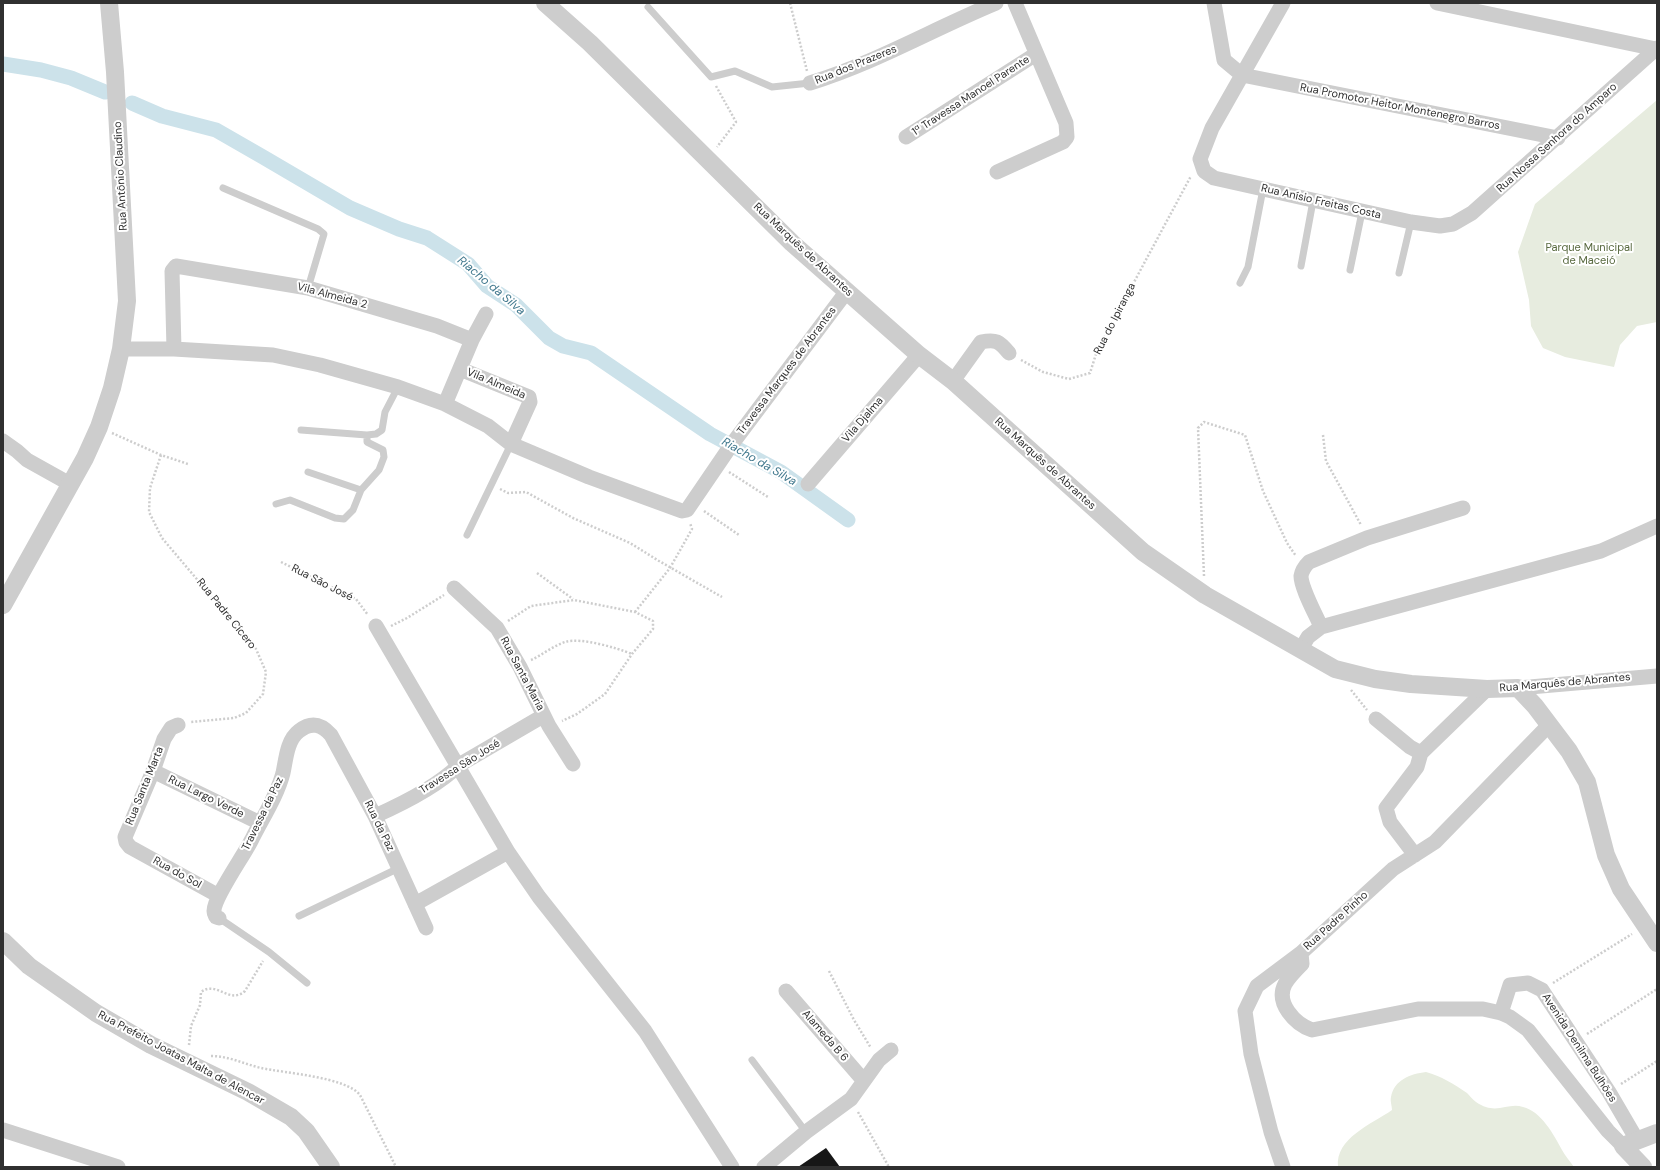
<!DOCTYPE html>
<meta charset="utf-8">
<style>
body{margin:0}
#map{position:relative;width:1660px;height:1170px;overflow:hidden;background:#fff;font-family:"DM Sans",sans-serif}
canvas{display:block}
.frame{position:absolute;inset:0;border:4px solid #303030;pointer-events:none}
</style>
<div id="map">
<canvas width="1660" height="1170"></canvas>
<div class="frame"></div>
</div>
<script>
const context = document.querySelector('canvas').getContext('2d');
context.lineJoin = 'round';
function fillPath(path, color) {
  context.fillStyle = color;
  context.fill(path, 'evenodd');
}
function trace(path, color, width, dash) {
  context.strokeStyle = color;
  context.lineWidth = width;
  context.lineCap = dash ? 'butt' : 'round';
  context.setLineDash(dash || []);
  context.stroke(path);
}
function label(font, color, halo, rows, align = 'center') {
  context.font = font + ' "DM Sans",sans-serif';
  context.lineWidth = 4;
  context.setLineDash([]);
  context.textBaseline = 'middle';
  context.strokeStyle = halo;
  context.fillStyle = color;
  for (const [text, x, y, turn = 0] of rows) {
    context.save();
    context.translate(x, y);
    context.rotate((+turn || 0) * Math.PI / 180);
    context.textAlign = isNaN(turn) ? turn : align;
    if (halo) context.strokeText(text, 0, 0);
    context.fillText(text, 0, 0);
    context.restore();
  }
}
fillPath(new Path2D(`
 M1657,100V322L1637,326L1620,345L1614,367L1565,357L1543,348L1531,326L1529,300L1518,252L1535,204Z
 M1426,1072C1441,1076 1454,1084 1467,1093C1470,1096 1472,1099 1476,1102C1496,1116 1507,1102 1523,1107C1541,1111 1554,1135 1562,1150C1565,1156 1570,1161 1574,1167H1338C1335,1138 1372,1124 1392,1110C1392,1106 1390,1101 1391,1097C1394,1080 1410,1074 1426,1072Z`), '#e7ecdf');
trace(new Path2D(`
 M3,64L41,70L71,78L105,92
 M132,103L162,116L216,130L263,157L350,208L399,229L427,238L468,264L487,286L516,305L549,338L563,346L591,353L710,434L781,472L848,520`), '#cce2ea', 15);
fillPath(new Path2D(`
 M826,1148L840,1167H798Z`), '#171717');
trace(new Path2D(`
 M790,3L807,71
 M716,86L736,122L717,147
 M1021,360L1043,372L1069,379L1090,373L1097,351L1191,176
 M112,433L161,455L188,464
 M1323,435L1326,461L1361,525
 M161,455L150,488L149,512L162,538L256,649L266,672L263,694L246,713L234,718L191,722
 M729,472L768,497
 M500,489L508,493L526,492L573,518L630,543L659,561L722,597
 M704,511L739,535
 M281,562L356,599L368,615
 M537,573L573,599
 M1204,576L1198,428L1204,422L1245,435L1263,491L1287,543L1296,556
 M635,612L670,568L692,529L690,523
 M508,621L531,606L574,600L635,612L653,621V629L632,654L605,694L577,714L562,721
 M391,626L407,618L444,595
 M531,660C542,655 553,646 565,642C581,637 617,648 632,654
 M1351,690L1367,710
 M829,971L854,1020L871,1048
 M1553,983L1632,934
 M1587,1034L1657,989
 M189,1045L191,1026L200,1005L201,992C217,980 229,1005 245,991L263,961
 M211,1056C229,1056 244,1064 261,1068C284,1073 346,1077 360,1095L396,1167
 M1621,1084L1657,1061
 M858,1112L889,1167`), '#cdcdcd', 2.5, [2, 2]);
trace(new Path2D(`
 M648,7L711,77L735,71L772,87L810,83
 M223,188L318,229L324,234L308,288
 M1301,266L1313,201
 M1350,270L1362,212
 M1399,273L1411,222
 M1240,283L1248,267L1263,189
 M301,430L367,435
 M308,472L361,490
 M276,504L290,500L335,518L344,519L353,510L361,490L379,470L384,457L383,450L367,442V435L376,434L382,430L385,412L398,387
 M467,535L511,444
 M299,916L399,868
 M219,918L269,952L307,983
 M752,1060L806,1132`), '#cdcdcd', 7);
trace(new Path2D(`
 M1214,3L1224,60L1242,75L1558,138
 M1283,3L1212,128L1200,159L1204,171L1214,178L1411,222L1440,226L1453,224L1472,213L1657,48
 M1437,3L1656,49
 M810,83C875,63 933,29 996,3
 M906,137L1036,54
 M997,172L1063,142L1067,137L1066,123L1015,3
 M121,349H174L273,355L320,365L398,387L445,404L488,426L511,444L589,477L682,511L687,510L732,444L847,291
 M174,349L172,271L176,266L308,288L437,326L472,340
 M460,369L529,397L530,402L511,444
 M953,381L981,342C996,339 999,341 1009,353
 M445,404L472,340L486,314
 M3,441L17,451L27,460L70,484
 M808,484L919,355
 M454,588L497,628L520,667L549,726L573,764
 M376,626L508,852L539,897L645,1031L732,1167
 M1321,627C1316,615 1301,588 1301,576C1302,570 1305,566 1309,562L1367,538L1463,508
 M1301,649L1308,637L1321,627L1601,551L1657,526
 M1518,688L1657,676
 M1376,719L1410,747L1421,753
 M178,725L171,728L164,739L153,771L125,837L126,842L130,847L219,896
 M153,771L260,823
 M375,816C402,804 438,786 459,765L543,716
 M1415,855L1390,822L1386,808L1417,767L1421,753L1487,689
 M415,904L508,852
 M219,918L216,917C215,915 214,914 214,911C214,897 245,854 252,839C263,817 277,796 283,773C286,759 287,740 299,731C312,721 322,725 331,735L375,816L426,928
 M1301,953L1302,964C1296,970 1289,977 1285,984C1275,1003 1295,1024 1312,1030L1418,1009H1483L1501,1013L1510,1017L1528,1030L1608,1131L1623,1146
 M786,991L864,1081
 M1501,1013L1510,985L1528,983L1542,990L1609,1092L1637,1140
 M3,1130L118,1167
 M764,1167L806,1132L851,1099L879,1060L891,1050
 M1283,1167L1271,1132L1251,1054L1245,1011L1257,986L1301,953L1393,869L1435,842L1549,725`), '#cdcdcd', 15);
trace(new Path2D(`
 M545,3L590,43L792,243L919,355L953,381L1143,552L1205,595L1335,669L1375,679L1411,684L1487,689L1518,688L1535,706L1569,751L1587,782L1606,855L1621,889L1657,943
 M3,605L85,458L99,427L112,388L121,349L127,301L115,72L109,3
 M3,941L29,966L96,1013L151,1045L248,1092L291,1117L306,1131L331,1167
 M1643,1167L1623,1146L1657,1133`), '#cdcdcd', 18);
label('11px', '#303030', '#fff', [
 ["Rua dos Prazeres",856,65,-22],
 ["1ª Travessa Manoel Parente",971,96,-33],
 ["Rua Promotor Heitor Montenegro Barros",1400,107,11],
 ["Rua Nossa Senhora do Amparo",1557,138,-42],
 ["Rua Antônio Claudino",121,176,-93],
 ["Rua Anísio Freitas Costa",1321,202,13],
 ["Rua Marquês de Abrantes",803,250,43],
 ["Vila Almeida 2",332,296,15],
 ["Rua do Ipiranga",1115,319,-63],
 ["Travessa Marques de Abrantes",787,371,-53],
 ["Vila Almeida",496,384,23],
 ["Vila Djalma",863,420,-49],
 ["Rua Marquês de Abrantes",1045,464,42],
 ["Rua São José",322,583,27],
 ["Rua Padre Cícero",226,614,51],
 ["Rua Santa Maria",522,674,62],
 ["Rua Marquês de Abrantes",1565,683,-5],
 ["Travessa São José",460,767,-32],
 ["Rua Santa Marta",145,786,-68],
 ["Rua Largo Verde",206,797,26],
 ["Travessa da Paz",263,814,-64],
 ["Rua da Paz",379,826,64],
 ["Rua do Sol",177,873,29],
 ["Rua Padre Pinho",1336,921,-42],
 ["Alameda B 6",825,1036,49],
 ["Avenida Denilma Bulhões",1579,1048,57],
 ["Rua Prefeito Joatas Malta de Alencar",181,1058,28]
]);
label('11px', '#58693f', '#fff', [
 ["Parque Municipal",1589,248],
 ["de Maceió",1589,261]
]);
label('italic 12px', '#42798e', '#fff', [
 ["Riacho da Silva",491,286,40],
 ["Riacho da Silva",759,462,30]
]);
</script>
